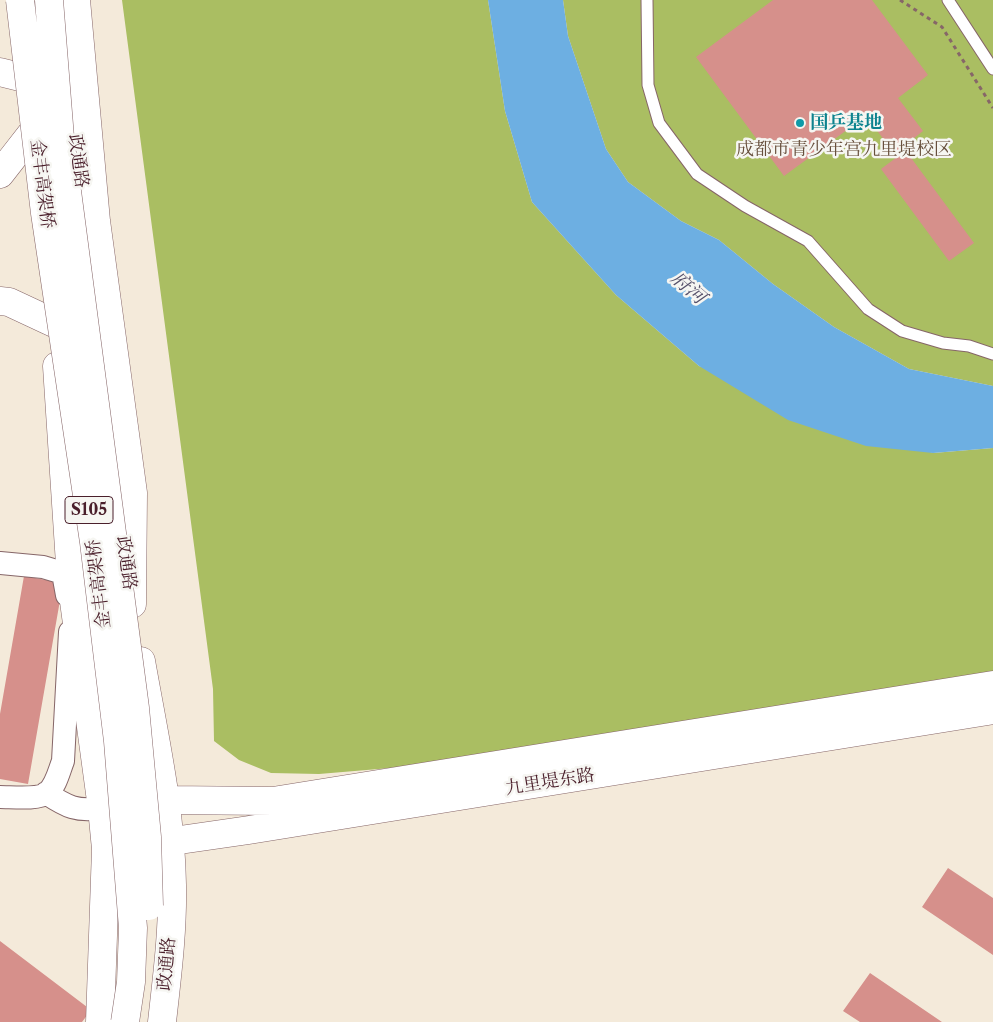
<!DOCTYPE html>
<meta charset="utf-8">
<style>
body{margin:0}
canvas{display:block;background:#f4eada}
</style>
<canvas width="993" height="1022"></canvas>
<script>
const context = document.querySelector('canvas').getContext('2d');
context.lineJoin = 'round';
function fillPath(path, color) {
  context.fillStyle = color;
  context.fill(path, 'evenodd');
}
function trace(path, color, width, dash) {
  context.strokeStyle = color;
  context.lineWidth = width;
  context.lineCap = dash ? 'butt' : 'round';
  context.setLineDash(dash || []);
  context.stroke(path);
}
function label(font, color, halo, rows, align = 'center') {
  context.font = font + ' "Libre Caslon Text","Noto Serif SC",serif';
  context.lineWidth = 5;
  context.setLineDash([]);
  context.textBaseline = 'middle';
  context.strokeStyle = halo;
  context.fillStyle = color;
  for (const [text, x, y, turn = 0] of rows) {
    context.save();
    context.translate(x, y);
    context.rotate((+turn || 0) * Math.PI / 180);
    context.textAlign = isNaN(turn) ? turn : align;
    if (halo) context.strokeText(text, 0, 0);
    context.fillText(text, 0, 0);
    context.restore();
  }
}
fillPath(new Path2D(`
 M122,0H488L505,111L532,202L616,295L699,366L933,453L993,448V674L426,765L319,774L271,773L239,760L214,741L213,689Z
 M563,0H993V386L909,369L834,327L773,284L719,240L681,221L628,182L606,149L568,36Z`), '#aabe62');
fillPath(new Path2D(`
 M488,0H563L568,36L606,149L628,182L681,221L719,240L773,284L834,327L909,369L993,386V448L933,453L866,446L788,420L699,366L616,295L532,202L505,111Z`), '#6dafe2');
fillPath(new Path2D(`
 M773,0H872L928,75L898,98L923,131L903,147L974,243L949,261L881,169L897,157L866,116L784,176L696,57Z
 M24,576L63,583L28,784L0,779V714Z
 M948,868L993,898V955L922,907Z
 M0,941L91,1010L82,1022H0Z
 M870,973L942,1022H860L843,1011Z`), '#d6908b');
const lane = new Path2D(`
 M647,0L648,85L659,123L697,174L745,206L808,241L868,309L902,331L943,343L969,346L993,354
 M948,0L993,69`);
const street = new Path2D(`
 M0,563L43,567L63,573L67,595
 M46,793C67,807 77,812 102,808
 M0,797C12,797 38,800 47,793C56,786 59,771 63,761L70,632`);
const secondary = new Path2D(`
 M0,72L52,85
 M68,89L80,172
 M0,174L46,115
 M0,301L9,302L54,323
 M57,366L71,579L102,808L106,849L100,1022
 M141,661C154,735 171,810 172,885C173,931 167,977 162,1022
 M147,803L165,800L273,801L993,685
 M152,844L249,830L993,710`);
const highway = new Path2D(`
 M76,0L96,221L133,493L132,604`);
trace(lane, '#866668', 13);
trace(street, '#866668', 24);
trace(secondary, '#866668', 29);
trace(highway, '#866668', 29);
trace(new Path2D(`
 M900,0L942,27L993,108`), '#866668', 3, [4, 4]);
trace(lane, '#fff', 11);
trace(street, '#fff', 22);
trace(secondary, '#fff', 28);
trace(highway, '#fff', 28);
const highwayBridge = new Path2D(`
 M20,0L45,213L94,542L118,741L133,928L131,982L125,1022
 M49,0L60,138L135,708L147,837L149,906`);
trace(highwayBridge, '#866668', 29, []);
trace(highwayBridge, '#fff', 28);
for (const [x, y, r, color] of [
 [800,123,5,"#0f9aa8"]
]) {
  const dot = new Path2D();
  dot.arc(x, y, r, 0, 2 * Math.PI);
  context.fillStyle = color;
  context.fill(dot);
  trace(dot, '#f6f6f2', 2);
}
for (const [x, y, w] of [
 [89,510,48]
]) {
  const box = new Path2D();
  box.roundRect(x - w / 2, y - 13.5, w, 27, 4);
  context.fillStyle = '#f6f6f2';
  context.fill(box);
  trace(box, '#4a1f2b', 1);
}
label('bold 16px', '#4a1f2b', null, [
 ["S105",89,510]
]);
label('bold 18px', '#0d838f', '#f6f6f2', [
 ["国乒基地",810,123]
], 'left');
label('18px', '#674f3c', '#f6f6f2', [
 ["成都市青少年宫九里堤校区",844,150]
]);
label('18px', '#4a1f2b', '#f6f6f2', [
 ["政通路",78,161,82],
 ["金丰高架桥",42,184,83],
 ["政通路",126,563,82],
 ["金丰高架桥",99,584,-97],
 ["九里堤东路",550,782,-9],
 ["政通路",167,964,-85]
]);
label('italic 19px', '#56516b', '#f6f6f2', [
 ["府河",688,288,41]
]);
</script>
